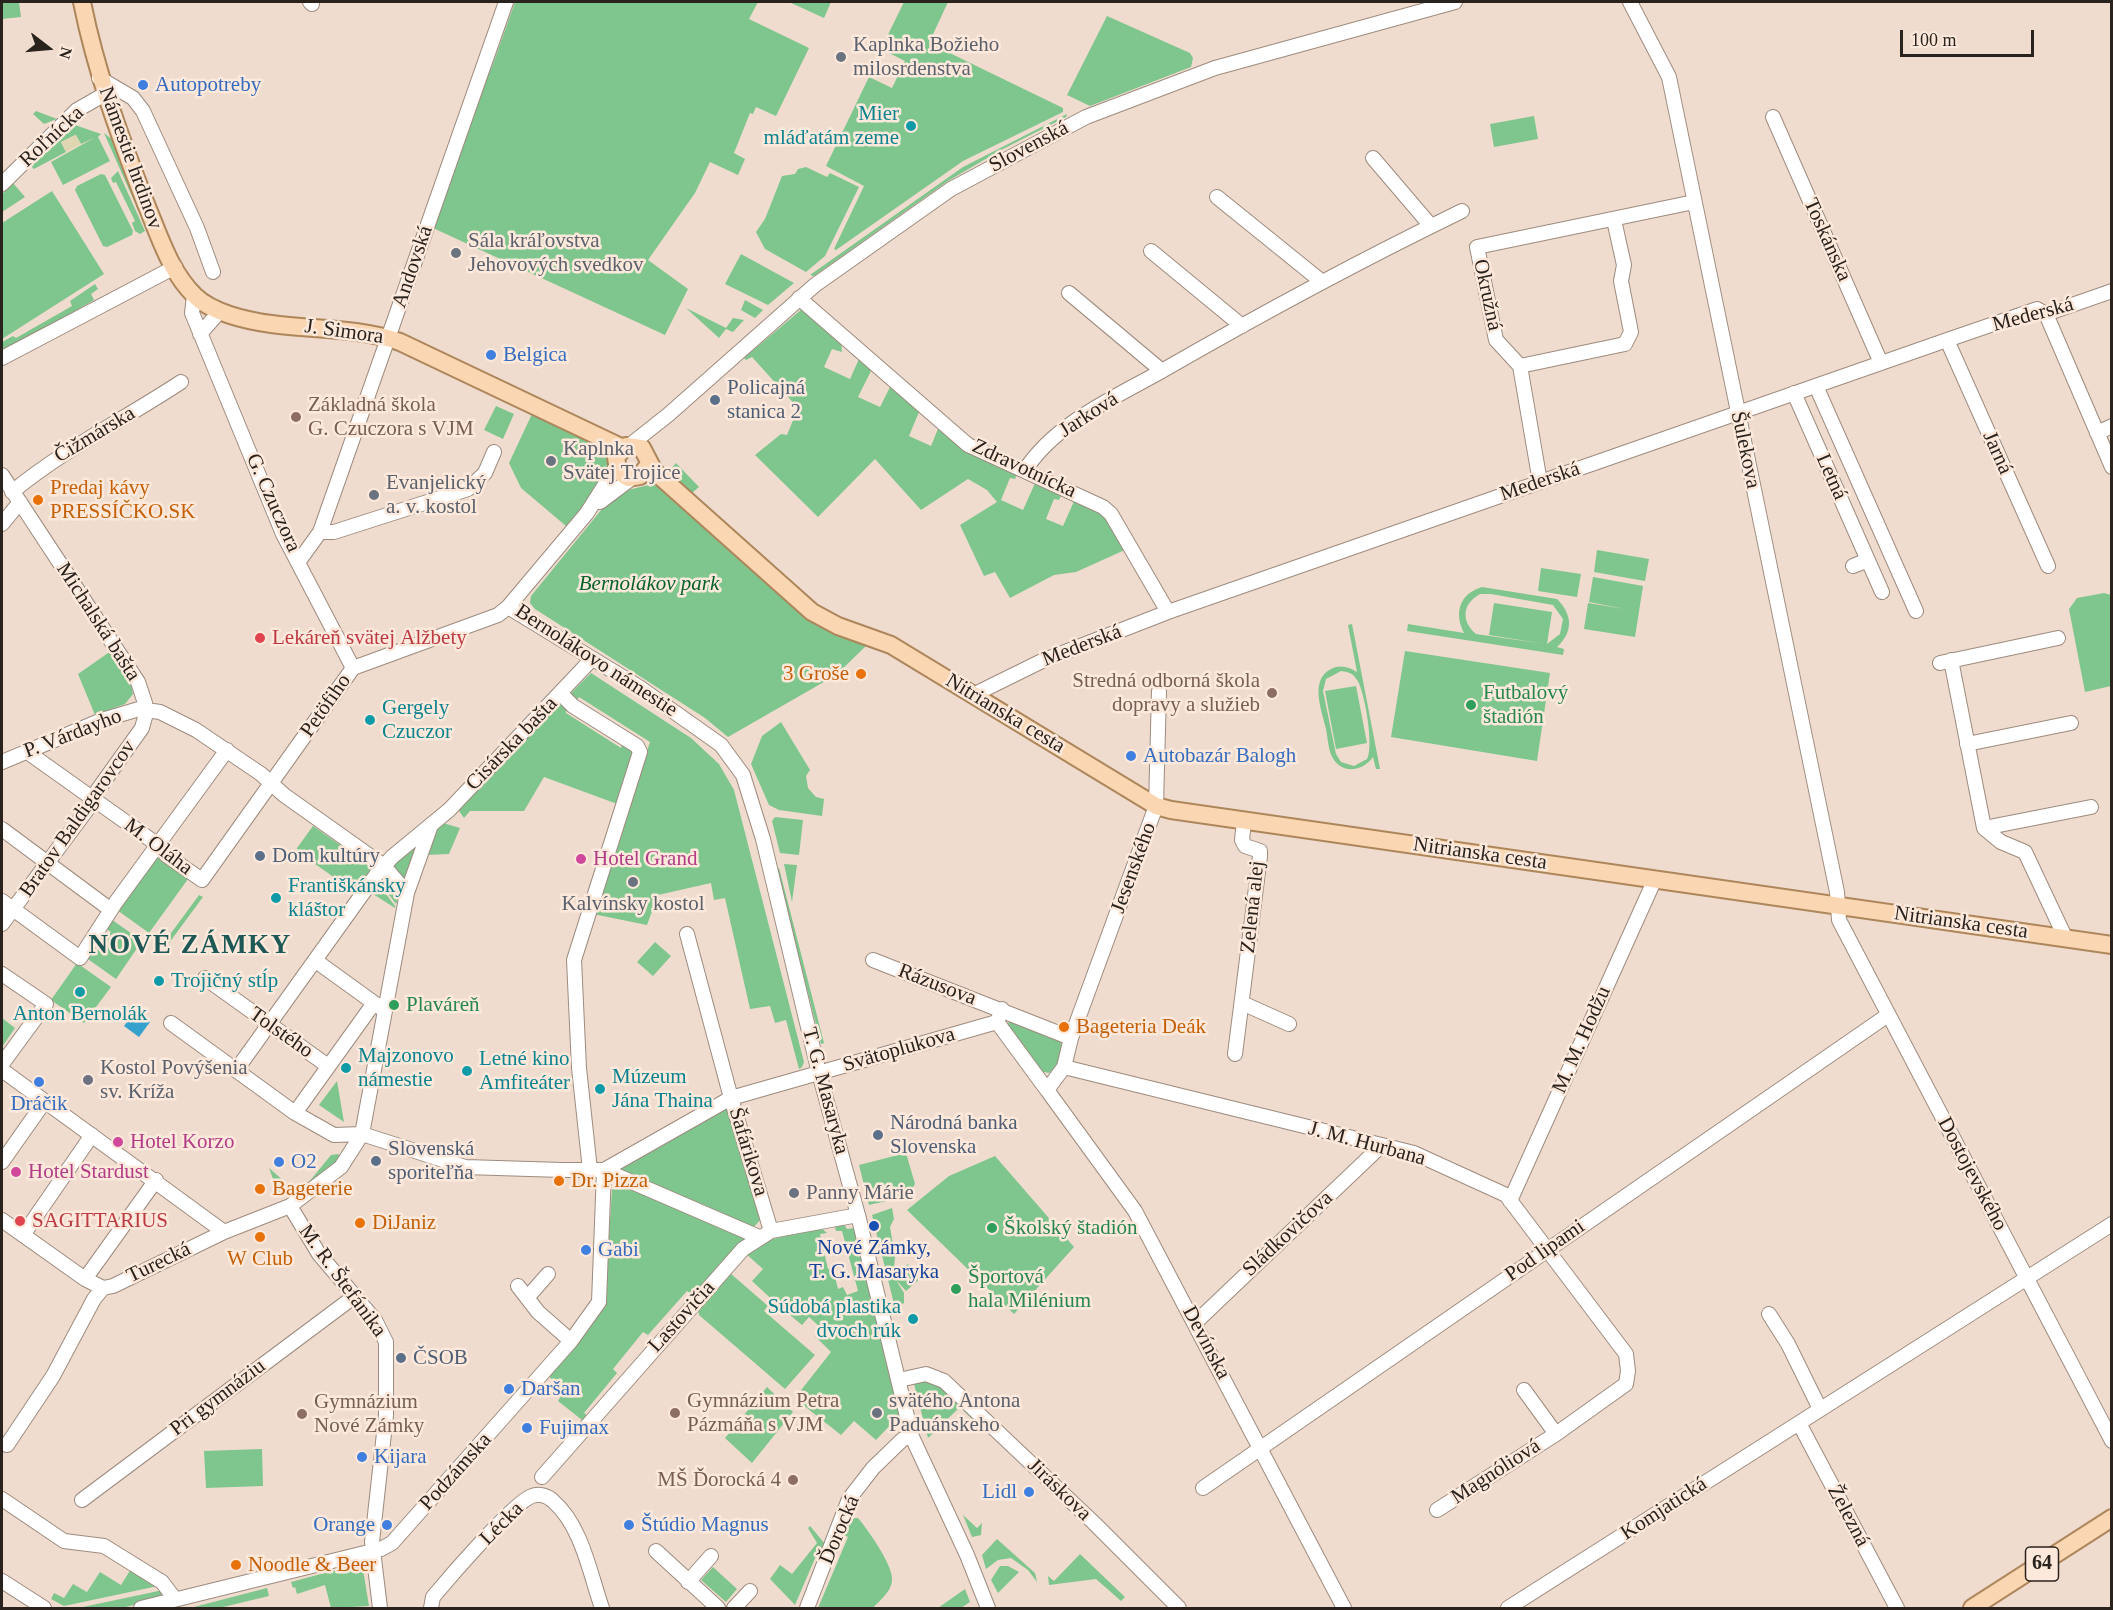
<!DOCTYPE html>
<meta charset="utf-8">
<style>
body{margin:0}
#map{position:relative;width:2113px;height:1610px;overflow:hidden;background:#f0dcce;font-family:"Times New Roman",serif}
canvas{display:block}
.frame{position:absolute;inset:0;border:3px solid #29221d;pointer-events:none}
.north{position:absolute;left:18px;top:18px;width:60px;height:60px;-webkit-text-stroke:4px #fde9db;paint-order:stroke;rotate:106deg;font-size:16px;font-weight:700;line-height:24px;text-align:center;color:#29221d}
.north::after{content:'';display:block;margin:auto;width:21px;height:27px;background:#29221d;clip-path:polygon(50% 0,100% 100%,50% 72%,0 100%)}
.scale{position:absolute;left:1900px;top:30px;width:134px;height:27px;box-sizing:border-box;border:3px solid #29221d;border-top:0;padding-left:8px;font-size:18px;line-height:21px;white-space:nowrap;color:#29221d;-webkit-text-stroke:4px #fde9db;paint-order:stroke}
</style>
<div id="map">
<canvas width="2113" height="1610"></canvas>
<div class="frame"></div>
<div class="north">N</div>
<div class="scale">100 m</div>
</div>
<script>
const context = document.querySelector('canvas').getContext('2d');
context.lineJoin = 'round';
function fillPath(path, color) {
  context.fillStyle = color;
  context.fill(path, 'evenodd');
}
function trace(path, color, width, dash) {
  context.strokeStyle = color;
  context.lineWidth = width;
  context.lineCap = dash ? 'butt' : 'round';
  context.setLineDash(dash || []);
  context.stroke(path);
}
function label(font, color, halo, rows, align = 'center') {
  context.font = font + ' "Times New Roman",serif';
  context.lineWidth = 5;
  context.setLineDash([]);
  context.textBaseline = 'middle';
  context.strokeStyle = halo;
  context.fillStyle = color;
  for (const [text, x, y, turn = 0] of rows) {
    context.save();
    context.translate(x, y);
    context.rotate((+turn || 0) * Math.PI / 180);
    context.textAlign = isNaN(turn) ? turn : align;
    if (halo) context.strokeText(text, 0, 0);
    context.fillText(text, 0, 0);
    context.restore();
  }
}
fillPath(new Path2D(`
 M2,2H19L21,17L2,19Z
 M515,2H758L749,19L809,48L776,116L756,107L753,114L750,113L734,153L745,159L738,175L710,162L695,193L648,260L688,289L665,335L433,228L476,103L493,64Z
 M789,2H831L824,18Z
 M904,2H948L929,43L1063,108V112L963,161L836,250L834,249L864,186L826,166L869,77L892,88L905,61L881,49Z
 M1107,16L1190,53L1193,58L1191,67L1090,106L1067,95Z
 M36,111L57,119L44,124L33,114Z
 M1067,114L1066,117L1001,150L948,181L814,276L810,275L963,167Z
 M1534,116L1538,139L1494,147L1490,124Z
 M75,125L101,134L98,137L110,161L63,185L51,162L94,138L81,144L75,135L61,142L66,152L34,169L31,166Z
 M104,133L113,140L148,230H147Z
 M806,167L827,177L830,173L859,187L825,256L806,272L765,249L756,232L765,219L782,176L795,174L798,169Z
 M118,171L145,231L140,234L135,231L132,223L135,221L116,182L113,183L111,178Z
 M101,174L105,175L133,231L132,235L107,247L103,246L75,190L77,186Z
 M13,183L25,197L2,212V194Z
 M52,191L104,274L2,339V223Z
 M741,254L794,283L768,305L725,284Z
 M95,284L98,289L91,294L94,300L2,353V342L13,336L16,338L72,306L70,301Z
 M745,300L763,310L755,318L741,310Z
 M686,308L726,328L733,318L744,320L733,332L726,329L719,338Z
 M802,309L841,341L842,352L832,349L824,367L850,379L859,359L852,355L857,354L876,371V374L871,371L858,397L880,407L891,385L924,416L919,412L909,436L931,446L940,424L1017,474L1015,479L1010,478L1001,500L1023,510L1036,481L1059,491L1061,496L1059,500L1054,499L1046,519L1063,526L1075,499L1108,519L1127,549L1076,572L1054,575L1010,598L995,572L984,576L960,525L997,502L987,490L968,479L921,510L875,459L818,517L755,455L781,434L787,435L798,408L752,357L746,360L744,358Z
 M496,406L514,414L503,439L484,430Z
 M532,414L591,441L607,456V478L566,526L521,488L509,463Z
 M676,463L699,487L692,493L670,479L671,469Z
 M653,484L664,485L807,615L866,646L836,675L728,737L705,718L535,609L530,603L531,596L615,493Z
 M1597,550L1649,559L1645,581L1594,572Z
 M1541,568L1581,574L1577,597L1538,591Z
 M1593,577L1643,586L1635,637L1584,629L1588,603L1625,609L1589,602Z
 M1482,587L1557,599C1573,615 1573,632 1557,647L1564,649L1563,655L1407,631L1408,624L1464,633C1454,613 1459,594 1482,587ZM1480,594H1491L1553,605L1563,619L1560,634L1547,644L1552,612L1494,603L1489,635L1545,644L1476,634C1461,621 1462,604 1480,594Z
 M2104,593L2111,595V686L2085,692L2069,609L2077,598Z
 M1352,624L1380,769H1376L1373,757C1364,770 1345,775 1334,760C1328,752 1328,739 1326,729C1322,711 1309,680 1331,669C1340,664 1349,667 1357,672L1348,625ZM1341,671C1348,672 1353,673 1357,680C1365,691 1374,748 1367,759L1354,766L1341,762L1336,754L1323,691L1326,679Z
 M111,651L131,683L133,694L125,704L95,715L78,674Z
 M1405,651L1550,673L1537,761L1391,737Z
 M591,673L691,738L719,764L734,790L804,1062L802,1067L799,1069L786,1020L775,1023L770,1006L750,1009L725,898L714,900L711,883L658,895L647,925L593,914L650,742L579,697L575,703L567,697Z
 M1356,686L1367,743L1336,749L1325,691Z
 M562,700L567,705L566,713L621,748L623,740L634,751L620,805L544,777L524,811H470L464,818L457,808Z
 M781,722L810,770L806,776L808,788L816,797L824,799L822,816L779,810L769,805L751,764L762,736Z
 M775,817L803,820L799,855L780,853L772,821Z
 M443,823L460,828L449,854L425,855L437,830Z
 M313,826L370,866V870L355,892L298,852L297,848Z
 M418,842L405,880L392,866L395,858Z
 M156,855L188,879L149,933L117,910Z
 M784,864L797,865L792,902Z
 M779,868L824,1043L821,1044L777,871Z
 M385,876L393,885L398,899L396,904L378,880Z
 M380,886L395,906V908L373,894L376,888Z
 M199,895L203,897L169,943L166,940Z
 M111,919L142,941L116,979L85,957L91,949L96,952L111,932L105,928Z
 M655,942L671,956L653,976L637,962Z
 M77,963L111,987L84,1023L51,1000Z
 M2,1018L15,1028L2,1047Z
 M1010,1021L1057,1038L1063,1046L1059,1063L1049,1073L1039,1071L1005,1027Z
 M337,1081L344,1122L319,1105Z
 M731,1098L764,1216L750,1231L604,1170Z
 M906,1153L915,1184C906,1200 885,1201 869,1205L859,1165Z
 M338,1154L342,1157L324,1177L304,1188L331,1155Z
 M995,1156L1074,1247L1014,1314L907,1210L949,1176Z
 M269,1168L293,1189L279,1195Z
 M621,1182L746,1238L693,1295L687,1291L648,1335L643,1332L613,1369L617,1373L584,1413L589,1417L582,1420L558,1401L561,1396L549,1386L553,1380L547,1375L601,1311L605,1297L612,1190Z
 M892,1208L894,1219L890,1227L895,1257L893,1277L908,1264L921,1278L906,1291L896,1280L904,1293V1303L895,1308L872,1215Z
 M844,1224L847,1229L854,1228L902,1418L896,1419L876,1440L854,1421L841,1435L798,1401V1394L831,1352L815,1336L821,1328L809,1317L802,1325L790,1315L795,1308L785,1300L779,1306L752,1281L763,1269L745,1253L768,1240L821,1228L827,1233L820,1234L828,1269H833L838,1289L843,1287L847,1295L858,1291L842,1231H836L835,1227Z
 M730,1273L768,1306L764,1311L815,1355L785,1389L699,1315L697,1304Z
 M934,1380L980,1419L973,1420L960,1407L928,1438L914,1384L918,1381Z
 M767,1387L793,1412L752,1463L725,1438Z
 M262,1449L263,1486L206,1488L204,1451Z
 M963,1515L977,1528L982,1523L981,1535L972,1537Z
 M858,1518C868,1530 894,1566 892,1581C891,1592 879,1601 873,1608H818L848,1537L842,1534L849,1519Z
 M810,1526L825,1544L823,1558L816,1556L795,1605L770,1579L780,1565L792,1574L817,1543L808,1528Z
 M997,1539L1035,1573L1037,1582L1028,1570L1011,1558L998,1560L986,1569L982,1555Z
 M1080,1554L1125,1597L1121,1601L1096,1579L1049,1585L1048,1576L1054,1581Z
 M362,1563L369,1606L331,1608L325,1585L297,1594L295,1587L293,1588L291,1582Z
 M1000,1566H1008L1019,1572L998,1593L991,1580Z
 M713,1567L737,1589L726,1602L701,1580Z
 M131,1569L158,1586L64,1606L51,1599L54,1593L64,1598L73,1584L87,1592L100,1572L121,1585Z
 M267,1588L269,1596L219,1608H190Z
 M965,1589L970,1602L961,1608H938Z
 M163,1590V1597L122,1608H78Z`), '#7ec68d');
fillPath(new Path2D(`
 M76,135L81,144L66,152L61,142Z`), '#e0d7b2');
fillPath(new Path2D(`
 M135,1011L150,1022L139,1037L124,1026Z`), '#35a2ce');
const minor = new Path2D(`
 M310,2L312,4
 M1630,2L1669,77L1837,892L1839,920L2112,1441
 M99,78L133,98L143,111L197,228L213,272
 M1773,117L1881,363
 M1373,158L1431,226
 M2,184L77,110L105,94
 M1217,197L1321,281
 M1151,251L1242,326
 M1069,293L1162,371
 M194,296L192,313L283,534L353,668
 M799,298L968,445L1103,507L1111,514L1168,612
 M2046,314L2112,467
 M200,334L220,311
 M1947,340L2048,566
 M2,358L175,267
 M1520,366L1625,344L1631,332L1621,281L1624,265L1614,220
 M1816,386L1916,611
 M1794,393L1882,592
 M2097,433L2112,426
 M630,445L668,415L815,285L951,189L1086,117L1215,68L1455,2
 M1025,470C1056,423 1112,399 1160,372C1259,315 1359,261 1462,211
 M2,475L138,682L145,703V717L142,728L97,791L89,807L2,924
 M1540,482L1520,366L1496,340L1477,247L1694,202
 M12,492C64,449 125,419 181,382
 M600,502L632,478
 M2,524L20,502
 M320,532H334L468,489L485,473L494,452
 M299,561L320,532L506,2
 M1853,566L1868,560
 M508,607L639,687L721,745L743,775L763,839L819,1073L858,1215L912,1437L967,1555L988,1608
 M1951,660L1984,828L2001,842L2025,852L2065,937
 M1940,663L2058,638
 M560,693L573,706L637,746L640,752L574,960L579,1068L590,1170
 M973,695L1042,661L1168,612L1947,340L2037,309L2046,314L2112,291
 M1967,744L2071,723
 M26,751L158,845L166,855L202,880L353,668L498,615L508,607L587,513L616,467
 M2,762L102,720L139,709L160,712L196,730L261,774L284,795L384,866L407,893
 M1984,828L2091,807
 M2,829L111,910
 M2,901L80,958L116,902L227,750
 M687,934L731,1098L771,1231
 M873,960L1071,1038L1064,1067L1047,1090L997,1022L1002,1009
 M316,961L381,1008
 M2,974L46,1004L2,1064
 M205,978L328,1066
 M1242,1003L1289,1024
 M171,1023L295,1113L334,1135L362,1134L465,1167L562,1170H604L731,1098L997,1022
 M1071,1038L1156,806L1159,691
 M1235,1054L1260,856V851L1245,846L1242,840L1244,821
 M1064,1067L1414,1153L1506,1195L1626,1354L1628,1371L1626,1384L1556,1434L1437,1510
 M237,1069L376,875L392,857L449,810L592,659
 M2,1070L224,1232
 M1047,1090L1135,1211L1344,1608
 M295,1113L374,1003
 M2,1162L45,1101
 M604,1170L759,1237
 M1510,1201L1655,879
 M290,1206L319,1254L375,1320L386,1342V1415L372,1542L380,1608
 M2,1220L85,1279L103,1288
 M23,1235L92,1135
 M85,1279L156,1180
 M518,1286L538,1312L571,1341
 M527,1298L548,1274
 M1769,1314L1788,1344L1820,1409
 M1196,1322L1381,1146
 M899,1380L926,1374L944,1381L1094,1523L1179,1608
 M1524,1390L1556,1434
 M1799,1423L1897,1608
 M7,1445L53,1376L94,1299L103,1288L113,1286L224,1232L290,1206L341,1167L362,1134L407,893L430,828
 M542,1477L743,1249L771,1231L858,1215
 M1203,1488L1888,1015
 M2,1499L64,1541L104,1546L162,1582L175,1599
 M82,1500L355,1296
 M656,1551L718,1608
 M2,1581L44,1608
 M688,1582L711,1556
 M141,1608L381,1549L392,1543L571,1341L599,1302L604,1170
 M431,1608L433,1597C448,1579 514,1502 532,1496C539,1493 548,1496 553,1501C582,1526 590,1574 602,1608
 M734,1608L750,1591
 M807,1608L849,1499L873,1468L903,1439L912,1437
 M1508,1608L2112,1224`);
const major = new Path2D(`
 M82,2C96,72 120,137 146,204C159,235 170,272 195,296C204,305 218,311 230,315C285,333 346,323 400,342L623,448
 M649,464L640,476L628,478L618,471L616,457L626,446L642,448L654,471L812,612L838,626L891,645L1156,806L1171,810L2112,945
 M1972,1608L2112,1518`);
trace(minor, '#9d8b7e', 16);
trace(major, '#ae865c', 20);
trace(minor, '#fff', 14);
trace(major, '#fad7b2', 16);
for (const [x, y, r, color] of [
 [841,57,6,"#6b7280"],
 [143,85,6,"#3f7fe0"],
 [911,126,6,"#0f9aa8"],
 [456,253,6,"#6b7280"],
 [491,355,6,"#3f7fe0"],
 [715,400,6,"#5c6f8a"],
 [296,417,6,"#8d6e63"],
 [551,461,6,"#6b7280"],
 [374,495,6,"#6b7280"],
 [38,500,6,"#e8710a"],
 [260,638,6,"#e0444e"],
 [861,674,6,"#e8710a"],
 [1272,693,6,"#8d6e63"],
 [1471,705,6,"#2e9e5b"],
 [370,720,6,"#0f9aa8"],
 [1131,756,6,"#3f7fe0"],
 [260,856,6,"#5c6f8a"],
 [581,859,6,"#d1479c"],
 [633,882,6,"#6b7280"],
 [276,898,6,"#0f9aa8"],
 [159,981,6,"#0f9aa8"],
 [80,992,6,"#0f9aa8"],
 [394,1005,6,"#2e9e5b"],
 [1064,1027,6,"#e8710a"],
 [346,1068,6,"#0f9aa8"],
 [467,1071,6,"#0f9aa8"],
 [88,1080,6,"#6b7280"],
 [39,1082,6,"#3f7fe0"],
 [600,1089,6,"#0f9aa8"],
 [878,1135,6,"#5c6f8a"],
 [118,1142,6,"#d1479c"],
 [376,1161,6,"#5c6f8a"],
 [279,1162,6,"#3f7fe0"],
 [16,1172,6,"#d1479c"],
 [559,1181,6,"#e8710a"],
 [260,1189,6,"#e8710a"],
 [794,1193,6,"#6b7280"],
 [20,1221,6,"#e0444e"],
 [360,1223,6,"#e8710a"],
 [874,1226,6,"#1a4fb4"],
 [992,1228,6,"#2e9e5b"],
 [260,1237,6,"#e8710a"],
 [586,1250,6,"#3f7fe0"],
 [956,1289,6,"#2e9e5b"],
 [913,1319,6,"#0f9aa8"],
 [401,1358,6,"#5c6f8a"],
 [509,1389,6,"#3f7fe0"],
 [675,1413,6,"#8d6e63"],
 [877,1413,6,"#6b7280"],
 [302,1414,6,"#8d6e63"],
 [527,1428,6,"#3f7fe0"],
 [362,1457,6,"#3f7fe0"],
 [793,1480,6,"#8d6e63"],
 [1029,1492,6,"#3f7fe0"],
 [387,1525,6,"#3f7fe0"],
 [629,1525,6,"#3f7fe0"],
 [236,1565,6,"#e8710a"]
]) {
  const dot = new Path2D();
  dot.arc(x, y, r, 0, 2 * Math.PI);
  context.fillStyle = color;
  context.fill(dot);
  trace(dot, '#fde9db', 2);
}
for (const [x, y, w] of [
 [2042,1564,33]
]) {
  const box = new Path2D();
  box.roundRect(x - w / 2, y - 17, w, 34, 4.5);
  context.fillStyle = '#fde9db';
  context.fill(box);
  trace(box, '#29221d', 1.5);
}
label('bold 20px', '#29221d', null, [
 ["64",2042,1564]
]);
label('21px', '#5b616d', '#fde9db', [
 ["Kaplnka Božieho",853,45],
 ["milosrdenstva",853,69],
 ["Sála kráľovstva",468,241],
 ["Jehovových svedkov",468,265],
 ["Kaplnka",563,449],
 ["Svätej Trojice",563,473],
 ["Evanjelický",386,483],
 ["a. v. kostol",386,507],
 ["Kalvínsky kostol",633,904,"center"],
 ["Kostol Povýšenia",100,1068],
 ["sv. Kríža",100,1092],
 ["Panny Márie",806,1193],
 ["svätého Antona",889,1401],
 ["Paduánskeho",889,1425]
], 'left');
label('21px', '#366cbe', '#fde9db', [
 ["Autopotreby",155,85],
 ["Belgica",503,355],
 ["Autobazár Balogh",1143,756],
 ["Dráčik",39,1104,"center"],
 ["O2",291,1162],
 ["Gabi",598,1250],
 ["Daršan",521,1389],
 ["Fujimax",539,1428],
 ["Kijara",374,1457],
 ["Lidl",1017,1492,"right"],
 ["Orange",375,1525,"right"],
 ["Štúdio Magnus",641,1525]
], 'left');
label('21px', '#0d838f', '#fde9db', [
 ["Mier",899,114,"right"],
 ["mláďatám zeme",899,138,"right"],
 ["Gergely",382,708],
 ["Czuczor",382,732],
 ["Františkánsky",288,886],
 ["kláštor",288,910],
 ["Trojičný stĺp",171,981],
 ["Anton Bernolák",80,1014,"center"],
 ["Majzonovo",358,1056],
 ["námestie",358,1080],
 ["Letné kino",479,1059],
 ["Amfiteáter",479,1083],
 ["Múzeum",612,1077],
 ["Jána Thaina",612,1101],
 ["Súdobá plastika",901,1307,"right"],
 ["dvoch rúk",901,1331,"right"]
], 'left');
label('21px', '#29221d', '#fde9db', [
 ["Roľnícka",52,137,-43],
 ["Slovenská",1029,147,-28],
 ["Námestie hrdinov",130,158,70],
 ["Toskánska",1827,240,66],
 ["Andovská",413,267,-71],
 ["Okružná",1487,295,78],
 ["Mederská",2033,315,-15],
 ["J. Simora",344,332,8],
 ["Jarková",1089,415,-33],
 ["Čižmárska",95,435,-31],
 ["Šulekova",1745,450,78],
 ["Jarná",1997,453,66],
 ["Zdravotnícka",1024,469,25],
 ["Letná",1831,477,66],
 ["Mederská",1540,482,-19],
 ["G. Czuczora",273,503,66],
 ["Michalská bašta",98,622,57],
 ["Mederská",1082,646,-21],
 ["Bernolákovo námestie",596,661,33],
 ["Petöfiho",326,706,-55],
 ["Nitrianska cesta",1005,714,31],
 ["P. Várdayho",73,734,-21],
 ["Cisárska bašta",512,744,-46],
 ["Bratov Baldigarovcov",78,819,-55],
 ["M. Oláha",158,847,37],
 ["Nitrianska cesta",1480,854,8],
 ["Jesenského",1134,868,-70],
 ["Zelená alej",1253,907,-84],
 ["Nitrianska cesta",1961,923,8],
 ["Rázusova",937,985,21],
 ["Tolstého",281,1033,35],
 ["M. M. Hodžu",1582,1040,-66],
 ["Svätoplukova",899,1050,-16],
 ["T. G. Masaryka",825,1091,75],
 ["J. M. Hurbana",1367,1144,15],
 ["Šafárikova",748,1152,73],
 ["Dostojevského",1972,1174,62],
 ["Sládkovičova",1288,1234,-43],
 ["Pod lipami",1545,1251,-35],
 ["Turecká",159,1263,-26],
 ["M. R. Štefánika",342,1281,54],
 ["Lastovičia",682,1317,-48],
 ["Devínska",1206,1343,62],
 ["Pri gymnáziu",218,1398,-37],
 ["Podzámska",456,1472,-48],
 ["Magnóliová",1496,1472,-33],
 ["Jiráskova",1059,1490,44],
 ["Komjatická",1664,1509,-33],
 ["Železná",1848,1516,62],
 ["Lécka",502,1524,-45],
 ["Ďorocká",840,1530,-67]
]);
label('21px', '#4e5e75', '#fde9db', [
 ["Policajná",727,388],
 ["stanica 2",727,412],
 ["Dom kultúry",272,856],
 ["Národná banka",890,1123],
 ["Slovenska",890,1147],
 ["Slovenská",388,1149],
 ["sporiteľňa",388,1173],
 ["ČSOB",413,1358]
], 'left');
label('21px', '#785e54', '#fde9db', [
 ["Základná škola",308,405],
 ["G. Czuczora s VJM",308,429],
 ["Stredná odborná škola",1260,681,"right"],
 ["dopravy a služieb",1260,705,"right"],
 ["Gymnázium Petra",687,1401],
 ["Pázmáňa s VJM",687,1425],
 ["Gymnázium",314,1402],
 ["Nové Zámky",314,1426],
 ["MŠ Ďorocká 4",781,1480,"right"]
], 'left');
label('21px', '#c56008', '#fde9db', [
 ["Predaj kávy",50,488],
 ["PRESSÍČKO.SK",50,512],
 ["3 Groše",849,674,"right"],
 ["Bageteria Deák",1076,1027],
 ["Dr. Pizza",571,1181],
 ["Bageterie",272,1189],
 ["DiJaniz",372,1223],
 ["W Club",260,1259,"center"],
 ["Noodle & Beer",248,1565]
], 'left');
label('italic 21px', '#07612a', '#fde9db', [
 ["Bernolákov park",649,584]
]);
label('21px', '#be3a42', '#fde9db', [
 ["Lekáreň svätej Alžbety",272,638],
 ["SAGITTARIUS",32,1221]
], 'left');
label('21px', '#27864d', '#fde9db', [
 ["Futbalový",1483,693],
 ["štadión",1483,717],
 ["Plaváreň",406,1005],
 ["Školský štadión",1004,1228],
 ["Športová",968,1277],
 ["hala Milénium",968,1301]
], 'left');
label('21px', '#b23c85', '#fde9db', [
 ["Hotel Grand",593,859],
 ["Hotel Korzo",130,1142],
 ["Hotel Stardust",28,1172]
], 'left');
label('21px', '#164399', '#fde9db', [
 ["Nové Zámky,",874,1248],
 ["T. G. Masaryka",874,1272]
]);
context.letterSpacing = '1.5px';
label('bold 27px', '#1d5856', '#fde9db', [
 ["NOVÉ ZÁMKY",190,946]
]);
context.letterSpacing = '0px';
</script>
